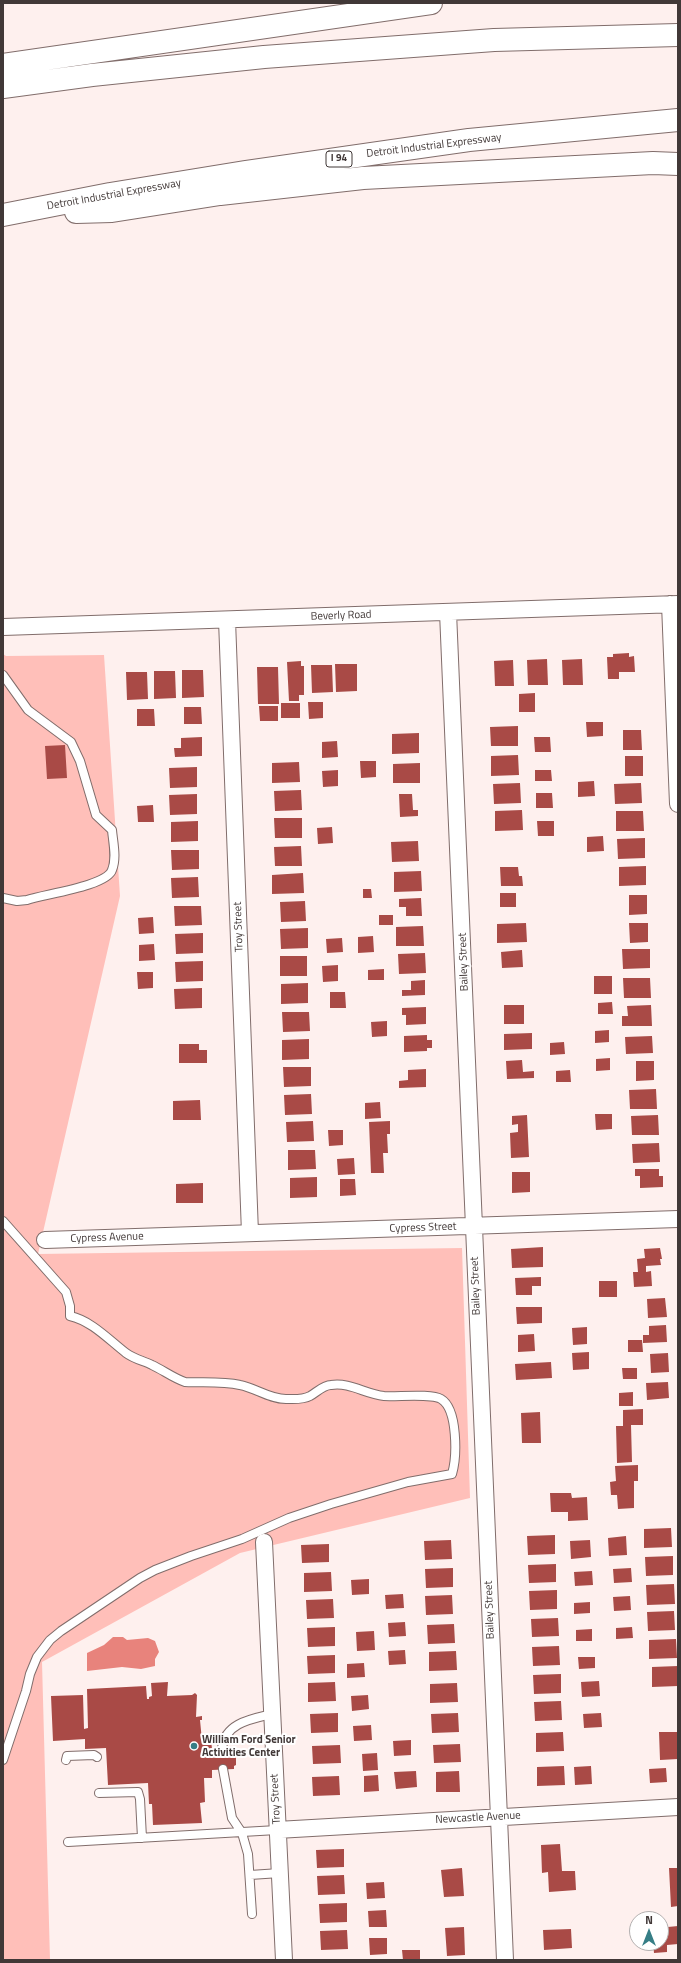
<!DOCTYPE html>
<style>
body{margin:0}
#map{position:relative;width:681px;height:1963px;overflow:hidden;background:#fef0ee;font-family:"Titillium Web",sans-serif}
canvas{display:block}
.frame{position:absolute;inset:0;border:4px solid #413837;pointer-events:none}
.north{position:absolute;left:629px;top:1911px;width:40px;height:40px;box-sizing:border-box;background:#fff;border:1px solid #b3afaf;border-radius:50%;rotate:0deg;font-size:11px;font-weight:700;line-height:16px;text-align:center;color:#413837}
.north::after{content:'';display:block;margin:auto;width:14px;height:18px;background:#367e86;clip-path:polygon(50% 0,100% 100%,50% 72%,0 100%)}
</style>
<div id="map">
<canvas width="681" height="1963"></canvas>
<div class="frame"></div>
<div class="north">N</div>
</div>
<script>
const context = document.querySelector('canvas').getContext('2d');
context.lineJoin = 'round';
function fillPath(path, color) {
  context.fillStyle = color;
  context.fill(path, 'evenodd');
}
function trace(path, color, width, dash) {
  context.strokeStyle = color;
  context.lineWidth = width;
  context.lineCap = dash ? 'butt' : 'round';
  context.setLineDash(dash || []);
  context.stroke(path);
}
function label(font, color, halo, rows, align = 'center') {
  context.font = font + ' "Titillium Web",sans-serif';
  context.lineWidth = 4;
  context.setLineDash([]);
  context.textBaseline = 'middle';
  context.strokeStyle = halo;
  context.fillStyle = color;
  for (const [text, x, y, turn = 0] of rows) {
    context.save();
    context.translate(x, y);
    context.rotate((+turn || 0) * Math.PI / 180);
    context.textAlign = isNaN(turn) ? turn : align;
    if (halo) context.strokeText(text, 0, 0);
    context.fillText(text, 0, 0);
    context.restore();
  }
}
fillPath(new Path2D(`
 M3,654L6,656L104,655L120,896L38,1254L462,1248L470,1498L240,1553L42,1662L50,1960H3Z`), '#ffbfb9');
fillPath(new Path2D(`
 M113,1637H123L127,1640L148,1638L155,1641L159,1652L155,1659V1666L141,1669L122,1667L87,1671V1653L104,1645Z`), '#e8837c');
fillPath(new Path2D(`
 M629,653V657L634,656L635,672H619V679H608L607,657H613V654Z
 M547,659L548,685H528L527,660Z
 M582,659L583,685H563L562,660Z
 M513,660L514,686H495L494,661Z
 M301,661V666H304V695H299V701H289L287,662Z
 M335,664H357V691L336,692Z
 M311,665H332L333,692L312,693Z
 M257,667H278L279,704H258Z
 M182,670H203L204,697L182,698Z
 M154,671H175L176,698L154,699Z
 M126,672H147L148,699L127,700Z
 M535,693V712H519V694Z
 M308,702H323V718L309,719Z
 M281,703H300V718H281Z
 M259,706H278V721H260Z
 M184,707H201L202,724H184Z
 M137,709H154L155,726H137Z
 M586,722H603V736L587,737Z
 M518,726V746H491L490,727Z
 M623,730H641L642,750H623Z
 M419,733V753L392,754V734Z
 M202,737V756L175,757L174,748H181V738Z
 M534,737H550L551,752H535Z
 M337,741L338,757L322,758V742Z
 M65,745L67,778L47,779L45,746Z
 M518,755L519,775L491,776V756Z
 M625,756H643V776H625Z
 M360,761H376V777L361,778Z
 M299,762L300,782L272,783V763Z
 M420,763V783H393V764Z
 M197,767V787L170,788L169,768Z
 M338,770V786L323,787L322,771Z
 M535,770H551L552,781H535Z
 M594,781L595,796L578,797V782Z
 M520,783L521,803L494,804L493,784Z
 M641,783L642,803L615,804L614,784Z
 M301,790L302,810L275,811L274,791Z
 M536,793H552L553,808H536Z
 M197,794V814L170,815L169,795Z
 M399,794H412L413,810H418V816L400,817Z
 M153,805L154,822H138L137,806Z
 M522,810L523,830L495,831V811Z
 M616,811H643L644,831H616Z
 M274,818H302V838H275Z
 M198,821V841L171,842V822Z
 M537,821H554V836H538Z
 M332,827L333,843L318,844L317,828Z
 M603,836L604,851L587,852V837Z
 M645,838V858L618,859L617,839Z
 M418,841L419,861L392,862L391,842Z
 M301,846L302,866H275L274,847Z
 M171,850H199V869L172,870Z
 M646,866V885L619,886V867Z
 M500,867H518L519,876H522L523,886H501Z
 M421,871L422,891L394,892V872Z
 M303,873L304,893L272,894V875Z
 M198,877L199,897L172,898L171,878Z
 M363,889H371L372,898H363Z
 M500,893H516V907H500Z
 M629,895H647V914L629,915Z
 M421,898L422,916H406V907H399V899Z
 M305,901L306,921L281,922L280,902Z
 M174,906H201L202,925L175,926Z
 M379,915H393V925H379Z
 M153,917L154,933L139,934L138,918Z
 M526,923L527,942L497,943V924Z
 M629,923H648V942L630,943Z
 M423,926L424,946H396V927Z
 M308,928V948L281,949L280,929Z
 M203,933V953L176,954L175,934Z
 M373,936L374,952L358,953V937Z
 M342,938L343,952L327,953L326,939Z
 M154,944L155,960L139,961V945Z
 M622,949H650V968L623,969Z
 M522,950L523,967L502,968L501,952Z
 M425,953L426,973L399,974L398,954Z
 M280,956H307V976H280Z
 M203,961V981L176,982L175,962Z
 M338,965V981L323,982L322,966Z
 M384,969V980H368V970Z
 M137,972H153V988L138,989Z
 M594,976H612V994H594Z
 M623,978H650L651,998H624Z
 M425,980V995L402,996V990H411V981Z
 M308,983V1003L281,1004V984Z
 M202,988V1008L175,1009L174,989Z
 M330,992H345L346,1008H330Z
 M612,1002L613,1014H598V1003Z
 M504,1005H524V1024H504Z
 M651,1005L652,1026H622V1016H628L627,1006Z
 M426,1007V1024L406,1025V1015H402V1008Z
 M282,1012H309L310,1031L283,1032Z
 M387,1021V1036L372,1037L371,1022Z
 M609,1030V1042L595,1043V1031Z
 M532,1033V1049L504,1050V1034Z
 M427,1035V1040H432V1048H427V1051L404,1052V1036Z
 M652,1036L653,1053L626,1054L625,1037Z
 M309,1039V1059L282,1060V1040Z
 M564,1042L565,1054L550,1055V1043Z
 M179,1044H199V1050H207V1063H179Z
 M610,1058V1070L596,1071V1059Z
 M522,1060L523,1072L534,1071V1078L507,1079L506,1061Z
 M636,1061H654V1080L636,1081Z
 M283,1067H311V1086L284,1087Z
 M426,1069V1087L399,1088V1081L408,1080V1070Z
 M570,1070L571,1082H556V1071Z
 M656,1089L657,1109H630L629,1090Z
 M311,1094L312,1114L285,1115L284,1095Z
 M200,1100L201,1120H173V1101Z
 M380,1102L381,1118L365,1119V1103Z
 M595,1114H612V1129L596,1130Z
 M527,1115L529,1157L511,1158L510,1133L518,1132V1124L512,1125V1116Z
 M658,1115L659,1135H632L631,1116Z
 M313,1121L314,1141L287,1142L286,1122Z
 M390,1121V1134H387L388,1153H383L384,1173H371L369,1122Z
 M328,1130H343V1145L329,1146Z
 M659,1143L660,1162L633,1163L632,1144Z
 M288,1150H315L316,1169L288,1170Z
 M354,1158L355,1174L338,1175L337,1159Z
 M635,1169H659V1176H663V1187L640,1188V1176H635Z
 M512,1172H530V1192L512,1193Z
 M317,1177V1197L290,1198V1178Z
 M340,1179H355L356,1195L340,1196Z
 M203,1183V1203H176V1184Z
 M543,1247V1267L512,1268L511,1249Z
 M660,1248L662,1259H660L661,1265L646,1266V1272L651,1271L652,1286L634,1287L633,1272H638L637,1259L645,1258L644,1249Z
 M541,1277V1286H532V1295H516L515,1278Z
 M599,1281H617V1297H599Z
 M665,1298L667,1317L648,1318L647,1299Z
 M516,1307H542V1323L517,1324Z
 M666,1325L667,1342L643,1343V1335H649V1326Z
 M587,1327V1344L573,1345L572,1328Z
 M534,1334L535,1351L518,1352V1335Z
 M628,1340H642L643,1352H628Z
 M589,1352V1369L573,1370L572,1353Z
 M668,1353L669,1372L651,1373L650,1354Z
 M551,1362L552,1378L516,1380L515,1364Z
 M622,1368H637V1379H623Z
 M668,1382L669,1398L647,1400L646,1383Z
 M633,1392V1406H619V1393Z
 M643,1409V1425H631L632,1462L617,1463L616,1426H623V1410Z
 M540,1412L541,1443H522L521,1413Z
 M638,1465V1481H634V1508L618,1509L617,1495H611L610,1482L616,1481L615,1466Z
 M550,1493H571L572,1498L587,1497L588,1520L568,1521V1512H551Z
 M671,1528L672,1547L644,1548V1529Z
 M555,1535V1554L528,1555L527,1536Z
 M626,1536L627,1555L609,1556L608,1538Z
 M451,1540L452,1559L425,1560L424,1541Z
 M590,1540L591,1557L571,1559L570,1541Z
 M329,1544V1562L302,1563L301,1545Z
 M673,1556V1575L646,1576L645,1557Z
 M556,1564V1582L529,1583L528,1565Z
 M453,1568V1587L426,1588L425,1569Z
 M631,1568L632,1582L614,1583L613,1569Z
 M592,1571L593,1585L575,1586L574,1572Z
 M331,1572L332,1591L304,1592V1573Z
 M369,1579V1594L352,1595L351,1580Z
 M674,1584L675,1604L647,1605L646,1585Z
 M557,1590V1609L530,1610L529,1591Z
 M403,1594L404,1608L386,1609L385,1595Z
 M452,1595L453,1614L426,1615L425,1596Z
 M630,1596L631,1610L614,1611L613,1597Z
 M333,1599L334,1618L307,1619L306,1600Z
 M590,1602V1613L574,1614V1603Z
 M674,1611L675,1630L648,1631L647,1612Z
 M558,1618L559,1636L532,1637L531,1619Z
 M405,1622L406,1636L389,1637L388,1623Z
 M454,1624L455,1643L428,1644L427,1625Z
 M335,1627V1646L308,1647L307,1628Z
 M632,1627L633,1638L616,1639V1628Z
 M592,1629V1641H576V1630Z
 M374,1631L375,1650L357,1651L356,1632Z
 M676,1639L677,1658L649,1659V1640Z
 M559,1646L560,1665L533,1666L532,1647Z
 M405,1650L406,1664L389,1665L388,1651Z
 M456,1651L457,1670L429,1671V1652Z
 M335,1655V1673L308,1674L307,1656Z
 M578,1657H595V1668L579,1669Z
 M364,1663L365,1677L347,1678V1664Z
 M678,1666V1686L652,1687V1667Z
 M561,1674V1693L534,1694L533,1675Z
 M599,1681L600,1696L582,1697L581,1682Z
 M168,1682L167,1696L192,1695L195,1693L197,1695L196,1717L202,1716V1720H200L202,1741L211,1740L212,1749H236V1765L234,1766V1769L212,1770V1778H204L205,1802L200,1803L202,1823L153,1825L152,1804H149L148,1783L108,1785L106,1748L85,1749V1739L53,1741L51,1696L83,1695L84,1729L88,1728L87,1689L146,1686L147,1699H149V1697L152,1696L151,1683Z
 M335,1682L336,1701L308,1702V1683Z
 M457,1683L458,1702L430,1703V1684Z
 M368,1695L369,1709L352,1711L351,1696Z
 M561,1701L562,1720L535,1721L534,1702Z
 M338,1713V1732L311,1733L310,1714Z
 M458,1713L459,1732L432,1733L431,1714Z
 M601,1713L602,1727L584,1728L583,1714Z
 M371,1725L372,1740L354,1741L353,1726Z
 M563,1732L564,1751L536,1752V1733Z
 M659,1732H678V1759L660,1760Z
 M411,1740V1755L394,1756L393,1741Z
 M460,1744L461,1762L434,1763L433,1745Z
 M340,1745L341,1763L313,1764L312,1746Z
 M377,1753L378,1770L363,1771L362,1754Z
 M564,1766L565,1785L537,1786V1767Z
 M591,1766L592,1784L575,1785L574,1767Z
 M666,1768L667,1782L650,1783L649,1769Z
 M416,1771L417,1787L396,1789L394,1772Z
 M459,1771L460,1792H436V1772Z
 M378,1775L379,1791L364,1792V1776Z
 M339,1776L340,1795L313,1796L312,1777Z
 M560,1844L562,1871H575L576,1890L549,1892L548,1872L542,1873L541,1845Z
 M344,1849V1867L317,1868L316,1850Z
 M462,1868L464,1896L444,1897L441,1870Z
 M669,1868H678V1906L671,1907Z
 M344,1875L345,1894L318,1895L317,1876Z
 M384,1882L385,1898L367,1899L366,1883Z
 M347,1903V1922L320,1923L319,1904Z
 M386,1910L387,1927H369L368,1911Z
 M678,1926V1944L667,1945V1952L654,1953L653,1943H661V1933H668V1927Z
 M464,1927L465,1955L447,1956L445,1928Z
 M571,1929L572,1948L544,1950L543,1930Z
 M347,1930L348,1949L321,1950L320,1931Z
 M369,1938H387V1954L370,1955Z
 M402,1950H420V1960H403Z`), '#a94a46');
const lane = new Path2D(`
 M3,675L28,710L71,742L80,761L96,815L112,830C113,842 117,858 112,870C107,886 44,894 27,900L17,901L3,898
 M3,1221L66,1292L70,1306V1316C92,1321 109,1340 126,1353C134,1359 144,1361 152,1365C163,1370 173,1378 185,1382C203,1383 222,1381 240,1385C256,1388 269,1399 286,1399C293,1399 303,1400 310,1396C316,1393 323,1385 331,1385C350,1382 365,1394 384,1396C397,1397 431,1393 441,1399C458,1409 457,1457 452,1474L408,1482L331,1504L289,1518L242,1539L191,1556L155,1570L140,1578L61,1631L50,1640L37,1657L30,1674L26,1691L3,1760
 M222,1748C225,1723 251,1719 272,1714
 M66,1760L67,1756L94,1755L97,1757
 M223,1769L232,1818L242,1833L248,1854L252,1914
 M99,1793L138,1792L140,1799L142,1838
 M68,1842L277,1830
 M250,1875L280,1873`);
const street = new Path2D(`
 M670,604L678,804
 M448,612L505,1960
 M227,620L250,1233
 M3,627L678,604
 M45,1240L678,1219
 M264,1542L284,1960
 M277,1830L678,1807`);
const highway = new Path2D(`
 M3,65L431,3
 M3,87L92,75L264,57L494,40L678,35
 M76,212L112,211L220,194L363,178L653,163L678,164
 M3,215L110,194L245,172L469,140L678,120`);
trace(lane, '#816d6b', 10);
trace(street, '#816d6b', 18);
trace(highway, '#816d6b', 24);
trace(lane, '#fff', 8);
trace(street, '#fff', 16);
trace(highway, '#fff', 22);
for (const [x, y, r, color] of [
 [194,1746,4,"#367e86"]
]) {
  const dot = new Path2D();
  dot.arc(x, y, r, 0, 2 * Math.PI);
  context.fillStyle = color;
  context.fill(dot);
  trace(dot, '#fff', 1.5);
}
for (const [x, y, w] of [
 [339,159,26]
]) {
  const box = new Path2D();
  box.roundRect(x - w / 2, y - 8, w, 16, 3);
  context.fillStyle = '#fff';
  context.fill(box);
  trace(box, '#413837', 1);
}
label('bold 10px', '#413837', null, [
 ["I 94",339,159]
]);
label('11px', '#413837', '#fff', [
 ["Detroit Industrial Expressway",434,146,-7],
 ["Detroit Industrial Expressway",114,195,-10],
 ["Beverly Road",341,616,-2],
 ["Troy Street",239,927,-92],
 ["Bailey Street",464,962,-92],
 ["Cypress Street",423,1228,-2],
 ["Cypress Avenue",107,1238,-2],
 ["Bailey Street",476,1286,-92],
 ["Bailey Street",490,1610,-92],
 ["Troy Street",276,1799,-93],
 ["Newcastle Avenue",478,1818,-3]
]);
label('bold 11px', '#413837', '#fff', [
 ["William Ford Senior",202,1740],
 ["Activities Center",202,1753]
], 'left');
</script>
